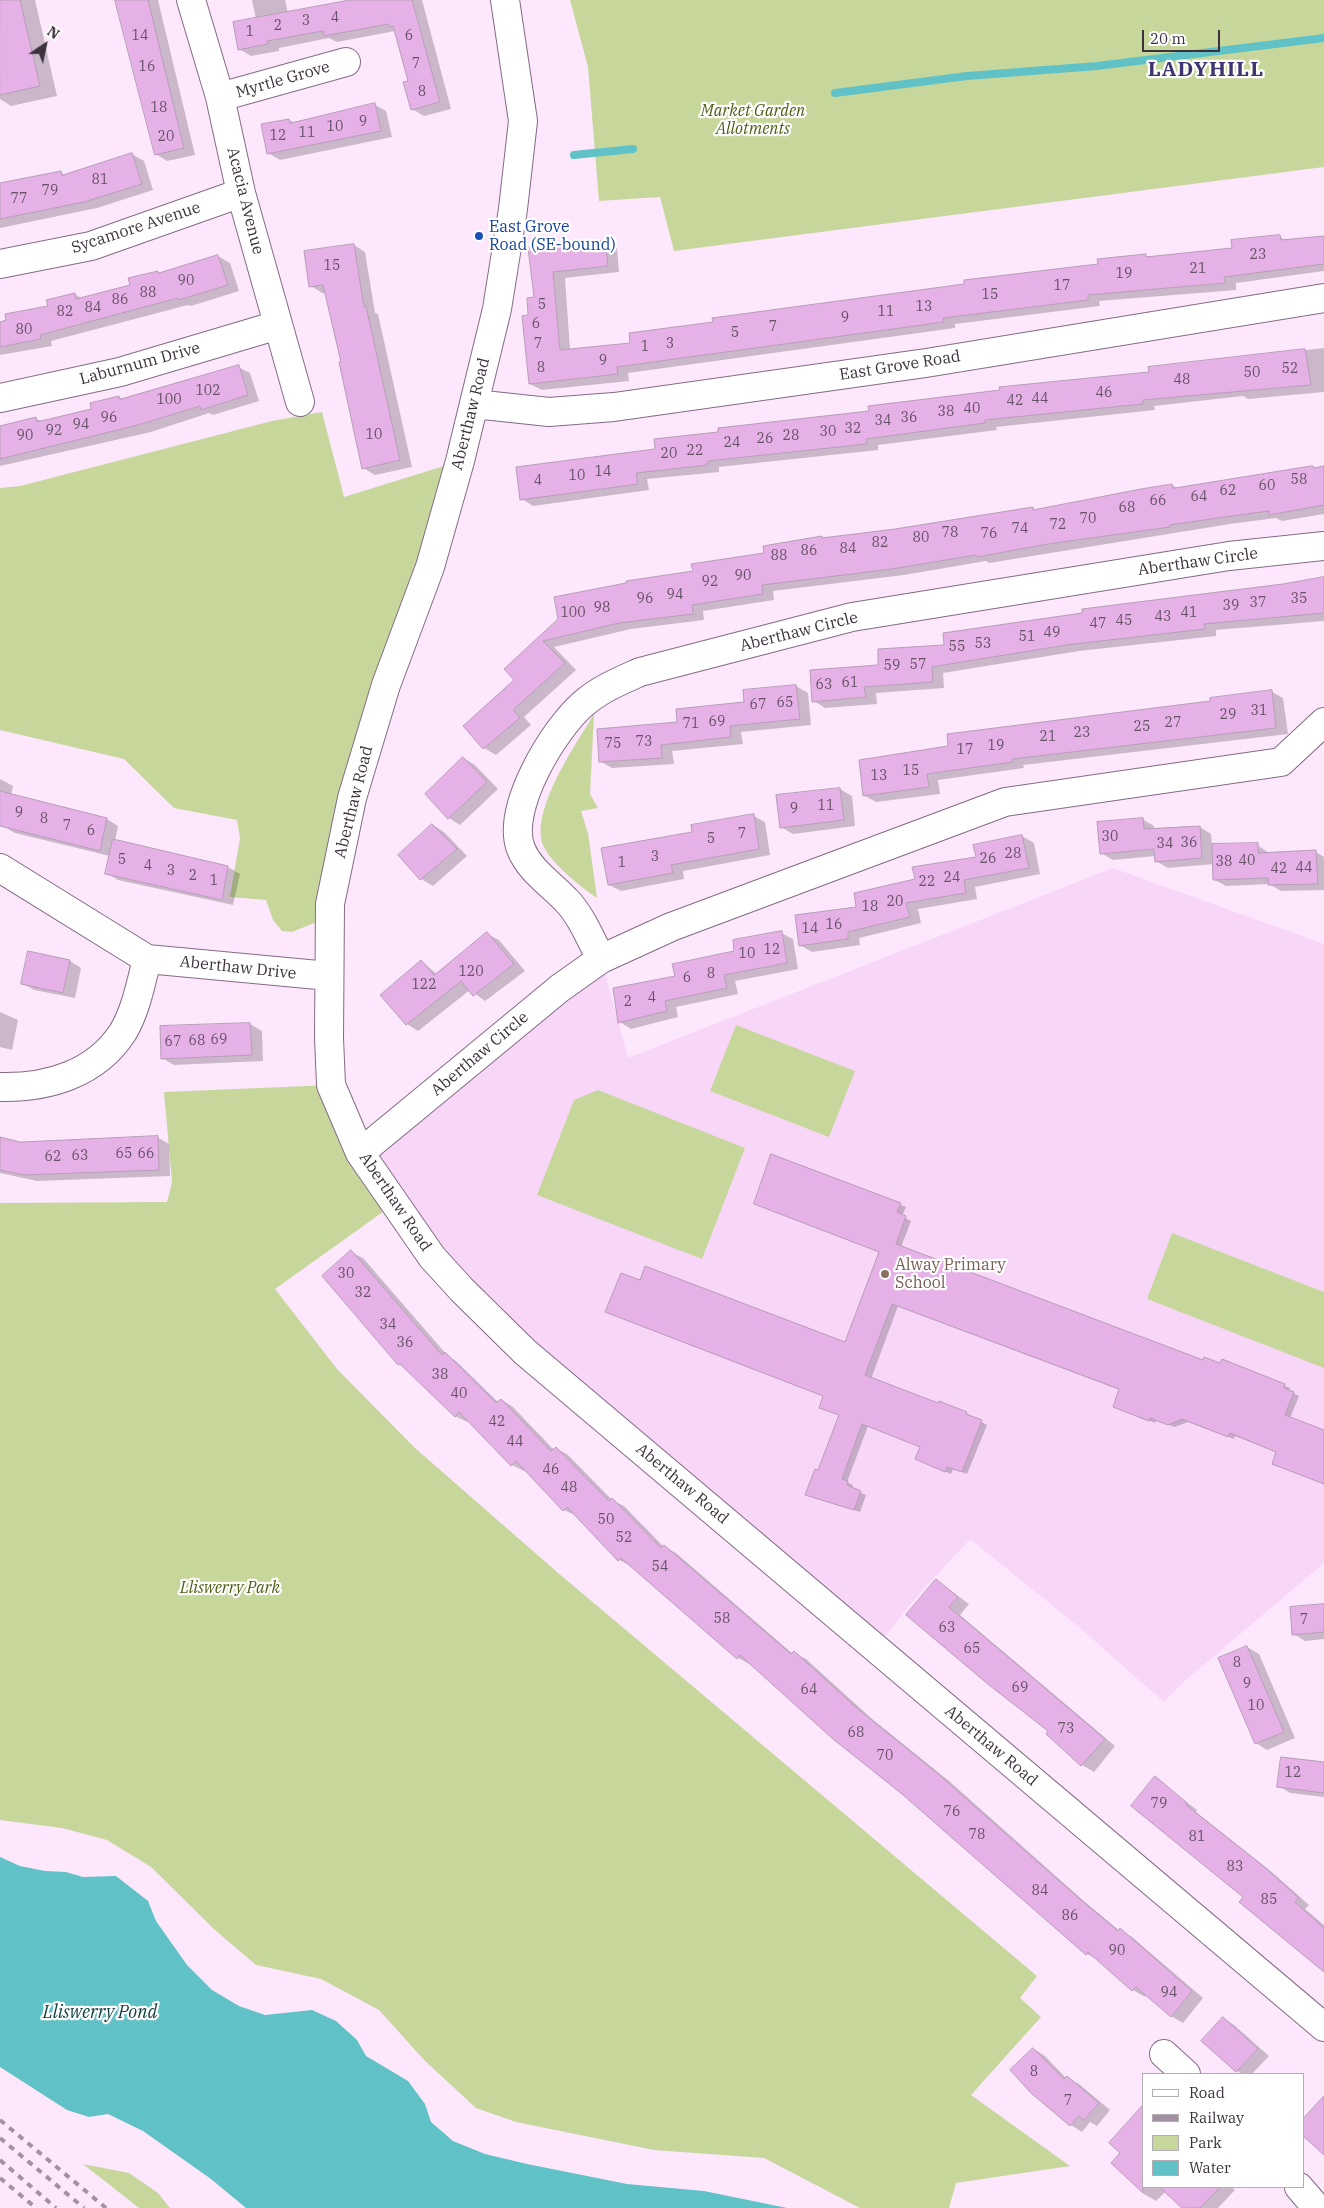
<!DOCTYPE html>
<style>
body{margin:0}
#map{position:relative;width:1324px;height:2208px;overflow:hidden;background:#fde7fd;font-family:"IBM Plex Serif",serif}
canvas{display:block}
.legend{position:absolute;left:1142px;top:2073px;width:162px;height:115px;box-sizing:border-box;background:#fff;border:1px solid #b1adb1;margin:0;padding:6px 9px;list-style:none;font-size:15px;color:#3c313c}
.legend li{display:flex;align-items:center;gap:10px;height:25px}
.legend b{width:25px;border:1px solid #b1adb1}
.north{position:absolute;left:20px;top:20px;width:50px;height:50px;-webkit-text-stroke:4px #fff;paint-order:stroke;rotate:34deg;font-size:14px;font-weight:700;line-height:20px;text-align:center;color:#3c313c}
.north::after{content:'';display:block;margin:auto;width:18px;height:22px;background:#3c313c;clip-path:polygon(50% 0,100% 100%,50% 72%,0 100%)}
.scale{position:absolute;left:1142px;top:30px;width:78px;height:22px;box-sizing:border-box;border:2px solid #3c313c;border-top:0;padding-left:6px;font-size:15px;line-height:18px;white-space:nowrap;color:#3c313c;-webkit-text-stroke:4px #fff;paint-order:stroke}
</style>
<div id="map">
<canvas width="1324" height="2208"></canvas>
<ul class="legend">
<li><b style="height:6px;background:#fff"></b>Road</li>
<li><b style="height:6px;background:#a291a2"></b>Railway</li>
<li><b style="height:14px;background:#c7d79c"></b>Park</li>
<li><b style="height:14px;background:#60c2c7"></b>Water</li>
</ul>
<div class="north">N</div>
<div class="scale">20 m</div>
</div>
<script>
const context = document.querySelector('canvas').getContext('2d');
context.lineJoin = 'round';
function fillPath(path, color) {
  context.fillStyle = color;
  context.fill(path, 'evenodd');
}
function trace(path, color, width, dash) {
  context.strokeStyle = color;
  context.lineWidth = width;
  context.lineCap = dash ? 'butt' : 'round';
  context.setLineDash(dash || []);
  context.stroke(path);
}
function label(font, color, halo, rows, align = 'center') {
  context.font = font + ' "IBM Plex Serif",serif';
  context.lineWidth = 4.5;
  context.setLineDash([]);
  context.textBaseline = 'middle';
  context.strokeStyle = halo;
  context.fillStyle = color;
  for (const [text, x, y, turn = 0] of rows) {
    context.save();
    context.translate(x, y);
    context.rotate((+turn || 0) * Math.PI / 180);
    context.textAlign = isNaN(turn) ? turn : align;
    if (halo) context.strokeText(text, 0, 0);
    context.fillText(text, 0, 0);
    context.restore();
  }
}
fillPath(new Path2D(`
 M1113,868L1324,944V1563L1187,1679L1164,1702L1079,1627L970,1539L920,1593L875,1648L525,1352L394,1204L372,1143L601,959L628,1058Z`), '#f8d6f8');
fillPath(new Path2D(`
 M570,0H1324V167L674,251L660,197L599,201L588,67Z
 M322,412L344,497L460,461L329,917L292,932L282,931L273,920L266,900L230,897L240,838L237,820L174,808L124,759L0,730V488L20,486L272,421Z
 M594,714L590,794L598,808L581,811L588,833L597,898C582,888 551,863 544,847C528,813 576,744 594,714Z
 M736,1025L855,1071L829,1137L710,1091Z
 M331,1085L394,1204L275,1289L337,1369L415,1448L557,1572L1037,1976L1020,1998L1041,2017L971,2095L1070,2166L956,2183L949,2208H860L764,2158L654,2150L516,2122L476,2108L425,2061L379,2010L321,1979L256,1965L215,1930L151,1867L107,1840L62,1828L0,1820V1203L167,1202L172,1182L164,1092Z
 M598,1090L745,1148L702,1259L537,1195L574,1100Z
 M1172,1233L1324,1292V1368L1147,1299Z
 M83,2164L129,2173L158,2193L170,2208H139Z`), '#c7d79c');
fillPath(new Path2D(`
 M0,1857L20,1866L45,1871L66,1872L83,1877L116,1876L148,1901L156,1921L187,1965L212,1990L239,2006L265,2015L312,2010L336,2021L357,2040L366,2056L408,2081L425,2104L431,2122L453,2141L485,2154L527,2164L627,2184L704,2191L787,2208H246L211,2179L143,2131L108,2114L89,2117L67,2110L0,2067Z`), '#60c2c7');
fillPath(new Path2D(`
 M0,0H35L57,96L11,106L0,99Z
 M116,0H158L195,155L167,161L156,154Z
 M252,0H285L288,13L378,0H422L451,109L424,116L412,109L409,82L395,31L337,42L329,38L279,48V51L251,56L239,49L256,19Z
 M375,105L386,111L392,137L280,160L268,153L289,120L295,123Z
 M132,154L144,161L153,190L97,208L0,228V185L60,172L65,175Z
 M1280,237L1287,241L1324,237V271L1236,283V290L1099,301L1100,306L955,324V328L628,373L629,381L542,390L530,384L536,298L530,249L605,241L617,248L619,272L565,278L570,350L632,344L1099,265L1145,255L1151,258L1234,249Z
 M354,245L365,252L375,313L378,314L412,467L375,475L363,468L326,293H322L311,286Z
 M218,256L230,263L239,291L191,306L188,305L51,341L52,346L0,355V323L49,307L74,294L83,299L132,286L157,272L160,273Z
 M1324,348V392L1248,399L1243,396L1154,406L1155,410L996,427L997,430L878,445V450L719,467V472L647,479L649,490L533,506L522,499L656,450L870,412L1150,373V368Z
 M238,367L250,373L259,401L213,415L209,413L151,432L0,466V427L35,418L43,422L93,410L119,397L123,399Z
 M1313,467H1324V514L1282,521L1276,518L1230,524L989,563L986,561L904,575L773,591L774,600L703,611L704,620L631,629L554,647L576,670L524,717L531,725L496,755L484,748L465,726L516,680L506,669L560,619L694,572L822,537L825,539L895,530L1032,508L1037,510L1172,485L1177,488Z
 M1324,578V621L1216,630V636L1079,651L943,673L944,688L876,693L877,704L825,708L814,701L880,666L946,646Z
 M796,686L808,693L811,725L741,732L743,744L672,751L674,764L612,768L601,762L679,723Z
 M1272,692L1283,698L1288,734L1023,765L1024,768L938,780L940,794L876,802L865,796L861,761Z
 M463,758L475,765L498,789L460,825L449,818Z
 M0,779L13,786L11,795L107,819L118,826L115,841L228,867L240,874L233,905L118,880L106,873L110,856L15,833L3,826L0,814Z
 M840,789L852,796L855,826L793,834L781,827Z
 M754,816L765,822L770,855L683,871L684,879L621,891L609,885L693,833Z
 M1142,819L1154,826V830L1200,827L1211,834L1212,846L1257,845L1269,853L1316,852L1324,857V890L1281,891L1269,884L1226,886L1215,880L1214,864L1168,868L1156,861V856L1113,860L1101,853Z
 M433,825L444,832L467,856L433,886L421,879L400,855Z
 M1022,836L1034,843L1040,874L975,887L977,899L918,909L921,923L859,938L860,945L812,952L800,945L858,908L916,880L977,858Z
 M781,933L793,939L798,969L735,981L738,994L676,1007L678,1017L631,1029L620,1022L676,977Z
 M487,934L499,940L525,971L485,1001L470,990L418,1031L407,1024L421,961L437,974Z
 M70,961L81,968L75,998L34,990L22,983Z
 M0,1012L18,1020L12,1050L0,1047Z
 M250,1024L262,1031L263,1061L174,1065L162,1058L161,1027Z
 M157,1137L169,1144L170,1176L37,1181L0,1173V1138L20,1143Z
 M772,1155L906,1207L902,1216L911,1221L901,1247L1203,1362L1221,1365L1222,1360L1290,1388L1289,1391L1299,1396L1290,1418L1324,1431V1484L1278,1466L1277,1452L1235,1436L1234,1439L1188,1422L1175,1427L1156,1420L1155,1423L1119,1409L1120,1390L898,1306L871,1379L939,1405L966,1413L987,1425L967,1474L953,1469L951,1474L922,1462L921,1447L868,1426L847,1482L853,1485L852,1489L866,1495L860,1512L807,1494L819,1471L840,1415L826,1410L824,1396L607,1312L641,1281L846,1343L880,1252L761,1206Z
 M351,1252L363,1258L447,1355L456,1361L499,1403L502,1400L513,1407L554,1450L556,1448L568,1455L612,1500L624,1506L664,1547L676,1553L793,1654L794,1653L806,1659L871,1718L949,1781L1085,1902L1120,1931L1132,1937L1203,1998L1183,2023L1171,2016L1146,1995L1145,1997L1133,1990L1099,1960L1087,1954L751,1663L750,1664L738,1658L631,1566L619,1560L577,1516L564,1510L525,1470L524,1471L512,1465L469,1420L467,1422L455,1416Z
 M936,1580L969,1604L960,1615L1115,1746L1094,1772L1082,1765L1047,1734L1050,1731L907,1615Z
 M1324,1605V1639L1305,1641L1294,1634Z
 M1247,1647L1259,1654L1295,1738L1267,1750L1256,1743Z
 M1324,1763V1797L1290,1793L1279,1786Z
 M1155,1778L1197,1810L1196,1812L1273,1873L1309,1905L1305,1909L1324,1925V1970L1245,1897Z
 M1223,2018L1234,2025L1269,2056L1252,2074H1242L1237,2071L1203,2041Z
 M1034,2049L1045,2056L1066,2078L1079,2084L1110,2110L1097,2126L1090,2122L1082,2132L1071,2125Z
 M1112,2163L1143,2187H1231L1235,2190L1218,2208H1184L1166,2191L1156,2201L1144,2194Z`), '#0003');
trace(new Path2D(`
 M835,93L967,76L1097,66L1324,38
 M574,155L633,149`), '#60c2c7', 8);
const building = new Path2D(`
 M0,0H20L40,86L0,95Z
 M115,0H148L184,148L155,155Z
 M350,0H412L440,102L411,110L403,82L408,81L393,26L390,27L389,24L324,36L323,31L267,41L268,44L238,50L233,22Z
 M375,103L381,131L267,154L261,124L289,119L290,123Z
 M132,153L142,184L84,202L0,219V183L61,171L62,175Z
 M1280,235L1281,240L1324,236V264L1224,277L1225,283L1088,295V300L943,318L944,322L617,367L618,374L529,384L522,316L528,315L527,298L534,297L528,248L605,240L608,266L553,272L560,350L630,343L629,333L713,322L712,318L964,284V280L1098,264L1097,259L1146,254V257L1232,248L1231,240Z
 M354,244L364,307L366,306L400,460L362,469L339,362H341L323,285L309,287L304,251Z
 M218,255L228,285L179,300L178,298L40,335L41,339L0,347V322L6,320L5,314L48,306L46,300L75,293L76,299L130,285L128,278L158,271V273Z
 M1305,349L1311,385L1143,400V404L985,420V423L866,439L867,444L708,461V465L636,473L638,484L520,500L516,467L655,449L654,439L718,432V428L869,411L868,406L1000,390L999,387L1149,372L1148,367Z
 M239,365L248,395L201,410L200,406L138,425L0,459V426L36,417L37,422L91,409L90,403L119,396L120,399Z
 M1313,466L1314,468L1324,466V505L1269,515V511L1218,518L1170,525V527L1048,544L977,557L976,555L892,569L762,585L763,594L692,605L693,614L619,623L543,641L565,663L513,710L520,718L483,749L463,726L514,680L504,669L558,619L554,597L626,583V581L693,571L691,564L764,553L763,546L822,536V538L895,529L1033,507V510L1141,489L1172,484L1173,488Z
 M1324,577V613L1204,624L1205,629L1066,645L932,667L933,682L864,687L866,697L812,702L810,670L878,665V649L944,645L943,633L1082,613V609L1283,584Z
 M796,685L800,719L730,726L731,737L661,745L662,758L599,762L597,729L677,722L676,709L744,702L743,690Z
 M1272,690L1276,728L1012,759L1013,762L927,774L929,787L863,796L859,760L948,746L947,734L1210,701V698Z
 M463,757L487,782L448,819L425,794Z
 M840,788L844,820L780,828L776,795Z
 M0,791L107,818L100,851L0,826Z
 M754,814L759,849L671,865L673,873L608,885L601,848L692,832L691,825Z
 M1143,818L1144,829L1200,826L1202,858L1155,862L1154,849L1100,854L1097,822Z
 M432,824L457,849L420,880L398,855Z
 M1022,835L1029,868L964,880L966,893L906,903L910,917L848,932V939L799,946L795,915L856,907L854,893L915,879L912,867L976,857L973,845Z
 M113,839L228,866L222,900L105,874Z
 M1258,843V853L1316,850L1318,884L1268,885V878L1213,880L1212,844Z
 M782,931L787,963L724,975L727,988L665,1001L667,1011L618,1023L613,988L675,976L672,964L734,951L733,940Z
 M487,932L514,964L473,996L461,981L406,1025L380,995L421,960L434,975Z
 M28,951L70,960L63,993L21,984Z
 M250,1023L252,1055L161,1059L160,1026Z
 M158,1136L159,1170L24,1175L0,1170V1137L20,1142Z
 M771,1154L901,1203L897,1212L906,1216L896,1244L1203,1360L1204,1357L1220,1363L1222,1359L1285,1384L1284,1388L1294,1392L1285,1415L1324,1430V1484L1272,1464L1276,1452L1230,1433L1228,1437L1182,1419L1168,1425L1150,1418L1149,1421L1113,1407L1119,1389L892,1304L865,1375L938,1403L939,1401L967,1412L966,1414L982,1420L962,1472L947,1467L945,1472L915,1459L920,1447L862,1424L842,1479L848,1481L847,1485L861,1491L854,1510L805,1495L815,1469L818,1470L839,1415L819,1408L823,1396L605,1312L621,1273L640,1280L645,1266L845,1342L879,1252L754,1204Z
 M351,1250L442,1355L445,1352L496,1403L501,1399L551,1451L556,1447L609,1501L612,1498L661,1548L664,1545L791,1654L794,1651L859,1710L937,1773L1074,1894L1118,1931L1120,1928L1192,1991L1171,2017L1136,1987L1132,1991L1088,1952L1086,1955L902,1794L833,1739L740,1655L737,1659L621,1558L618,1561L567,1507L563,1511L516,1461L511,1466L459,1412L455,1417L400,1364L398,1365L322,1276Z
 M936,1579L958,1597L949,1607L1105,1739L1081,1766L1046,1734L1048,1731L989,1685L906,1615Z
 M1324,1604V1632L1292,1635L1290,1607Z
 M1247,1646L1284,1732L1255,1744L1218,1658Z
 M1281,1757L1324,1762V1793L1277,1787Z
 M1155,1776L1187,1803L1186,1805L1262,1865L1299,1898L1295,1902L1324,1928V1972L1239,1902L1243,1897L1131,1806Z
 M1223,2017L1258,2049L1236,2072L1201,2041Z
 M1033,2048L1064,2079L1067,2076L1099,2103L1084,2120L1079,2116L1070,2126L1031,2093L1010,2070Z
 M1324,2096V2155L1303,2136V2119Z
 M1143,2105V2193L1111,2163L1120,2153L1109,2143Z
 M1160,2187H1220L1200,2208H1182Z`);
fillPath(building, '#e5b1e6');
trace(building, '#b79db7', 1);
const minor = new Path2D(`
 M191,0L220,97L241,193L300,402
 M505,0L523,121L513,209L497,309L460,461L430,567L386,685L352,798L330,904L329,1038L331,1085L360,1153L432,1257L462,1290L525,1352L1324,2027
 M220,97L346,62
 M0,264L91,246L241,193
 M0,398L120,372L278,325
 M474,404L549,412L614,407L926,363L1324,298
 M0,868L147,959L329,976
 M601,959C591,940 581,915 566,900C550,883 530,871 521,849C505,809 554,729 583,704C600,689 620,681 640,672L852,617L1229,556L1324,546
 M0,1087C48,1088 96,1074 123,1032C136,1010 141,983 147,959
 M360,1153L560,988L601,959L671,927L1005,802L1281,762L1324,722
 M1164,2054L1186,2074
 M1299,2187L1317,2208`);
trace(minor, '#846b84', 30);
trace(minor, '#fff', 28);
trace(new Path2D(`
 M0,2120L106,2208
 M0,2138L84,2208
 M0,2160L56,2208
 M0,2178L36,2208`), '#a291a2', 4, [6, 6]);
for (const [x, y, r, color] of [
 [479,236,5,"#1a4fb4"],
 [885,1274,5,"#8d6e63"]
]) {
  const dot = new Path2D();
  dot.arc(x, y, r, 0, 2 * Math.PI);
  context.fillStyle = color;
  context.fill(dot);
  trace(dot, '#fff', 2);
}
label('14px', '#665166', null, [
 ["4",335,18],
 ["3",306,21],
 ["2",278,26],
 ["1",250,32],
 ["14",140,36],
 ["6",409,36],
 ["7",416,64],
 ["16",147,67],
 ["8",422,92],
 ["18",159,108],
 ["9",363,122],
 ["10",335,127],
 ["11",307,133],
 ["12",278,136],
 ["20",166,137],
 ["81",100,180],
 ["79",50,191],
 ["77",19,199],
 ["23",1258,255],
 ["15",332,266],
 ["21",1198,269],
 ["19",1124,274],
 ["90",186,281],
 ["17",1062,286],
 ["88",148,293],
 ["15",990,295],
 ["86",120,300],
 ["5",542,305],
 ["13",924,307],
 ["84",93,308],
 ["82",65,312],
 ["11",886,312],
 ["9",845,318],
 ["6",536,324],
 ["7",773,327],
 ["80",24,330],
 ["5",735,333],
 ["7",538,344],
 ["3",670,344],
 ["1",645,347],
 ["9",603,361],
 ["8",541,368],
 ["52",1290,369],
 ["50",1252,373],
 ["48",1182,380],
 ["102",208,391],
 ["46",1104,393],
 ["44",1040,399],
 ["100",169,400],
 ["42",1015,401],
 ["40",972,409],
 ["38",946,412],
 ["96",109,418],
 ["36",909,418],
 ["34",883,421],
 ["94",81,425],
 ["32",853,429],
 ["92",54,431],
 ["30",828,432],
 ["10",374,435],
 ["90",25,436],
 ["28",791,436],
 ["26",765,439],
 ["24",732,443],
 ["22",695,451],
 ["20",669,454],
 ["14",603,472],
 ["10",577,476],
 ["58",1299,480],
 ["4",538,481],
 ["60",1267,486],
 ["62",1228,491],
 ["64",1199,497],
 ["66",1158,501],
 ["68",1127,508],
 ["70",1088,519],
 ["72",1058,525],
 ["74",1020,529],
 ["78",950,533],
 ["76",989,534],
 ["80",921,538],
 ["82",880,543],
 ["84",848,549],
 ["86",809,551],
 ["88",779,556],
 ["90",743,576],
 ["92",710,582],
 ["94",675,595],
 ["96",645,599],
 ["35",1299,599],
 ["37",1258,603],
 ["39",1231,606],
 ["98",602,608],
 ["100",573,613],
 ["41",1189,613],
 ["43",1163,617],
 ["45",1124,621],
 ["47",1098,624],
 ["49",1052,633],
 ["51",1027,637],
 ["53",983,644],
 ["55",957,647],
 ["57",918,665],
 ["59",892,666],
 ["61",850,683],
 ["63",824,685],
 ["65",785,703],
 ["67",758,705],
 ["31",1259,711],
 ["29",1228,715],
 ["69",717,722],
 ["27",1173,723],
 ["71",691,724],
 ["25",1142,727],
 ["23",1082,733],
 ["21",1048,737],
 ["73",644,742],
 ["75",613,744],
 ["19",996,746],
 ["17",965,750],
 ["15",911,771],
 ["13",879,776],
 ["11",826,806],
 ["9",794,809],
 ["9",19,813],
 ["8",44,819],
 ["7",67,826],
 ["6",91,831],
 ["7",742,834],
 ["30",1110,837],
 ["5",711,839],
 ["36",1189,843],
 ["34",1165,844],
 ["28",1013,854],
 ["3",655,857],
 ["26",988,859],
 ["5",122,860],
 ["40",1247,861],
 ["38",1224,862],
 ["1",622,863],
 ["4",148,866],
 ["44",1304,868],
 ["42",1279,869],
 ["3",171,871],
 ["2",193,876],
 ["24",952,878],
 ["1",214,881],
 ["22",927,882],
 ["20",895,902],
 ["18",870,907],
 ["16",834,925],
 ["14",810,929],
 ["12",772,950],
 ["10",747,954],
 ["120",471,972],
 ["8",711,974],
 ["6",687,978],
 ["122",424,985],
 ["4",652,998],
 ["2",628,1002],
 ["69",219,1040],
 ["68",197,1041],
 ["67",173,1042],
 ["65",124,1154],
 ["66",146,1154],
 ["63",80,1156],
 ["62",53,1157],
 ["30",346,1274],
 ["32",363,1293],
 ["34",388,1325],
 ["36",405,1343],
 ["38",440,1375],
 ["40",459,1394],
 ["42",497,1422],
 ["44",515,1442],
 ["46",551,1470],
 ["48",569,1488],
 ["50",606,1520],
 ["52",624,1538],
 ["54",660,1567],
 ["58",722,1619],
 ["7",1304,1620],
 ["63",947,1628],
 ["65",972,1649],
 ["8",1237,1663],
 ["9",1247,1684],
 ["69",1020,1688],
 ["64",809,1690],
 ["10",1256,1706],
 ["73",1066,1729],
 ["68",856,1733],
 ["70",885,1756],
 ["12",1293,1773],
 ["79",1159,1804],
 ["76",952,1812],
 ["78",977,1835],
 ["81",1197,1837],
 ["83",1235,1867],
 ["84",1040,1891],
 ["85",1269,1900],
 ["86",1070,1916],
 ["90",1117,1951],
 ["94",1169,1993],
 ["8",1034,2072],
 ["7",1068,2101]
]);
label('16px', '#3c313c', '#fff', [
 ["Myrtle Grove",283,80,-16],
 ["Acacia Avenue",245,201,76],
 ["Sycamore Avenue",136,228,-18],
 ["Laburnum Drive",140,364,-15],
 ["East Grove Road",900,366,-9],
 ["Aberthaw Road",471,414,-76],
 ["Aberthaw Circle",1198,562,-8],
 ["Aberthaw Circle",799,632,-14],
 ["Aberthaw Road",354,802,-76],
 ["Aberthaw Drive",238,968,6],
 ["Aberthaw Circle",480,1054,-40],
 ["Aberthaw Road",395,1202,56],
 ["Aberthaw Road",682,1484,40],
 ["Aberthaw Road",991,1746,40]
]);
label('italic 16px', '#4f5e15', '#fff', [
 ["Market Garden",753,111],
 ["Allotments",753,129],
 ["Lliswerry Park",230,1588]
]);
label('16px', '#164399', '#fff', [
 ["East Grove",489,227],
 ["Road (SE-bound)",489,245]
], 'left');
label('16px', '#785e54', '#fff', [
 ["Alway Primary",895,1265],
 ["School",895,1283]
], 'left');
label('italic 18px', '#134043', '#fff', [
 ["Lliswerry Pond",100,2013]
]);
context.letterSpacing = '1px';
label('bold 21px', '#3f3471', '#fff', [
 ["LADYHILL",1206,70]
]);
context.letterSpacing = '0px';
</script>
